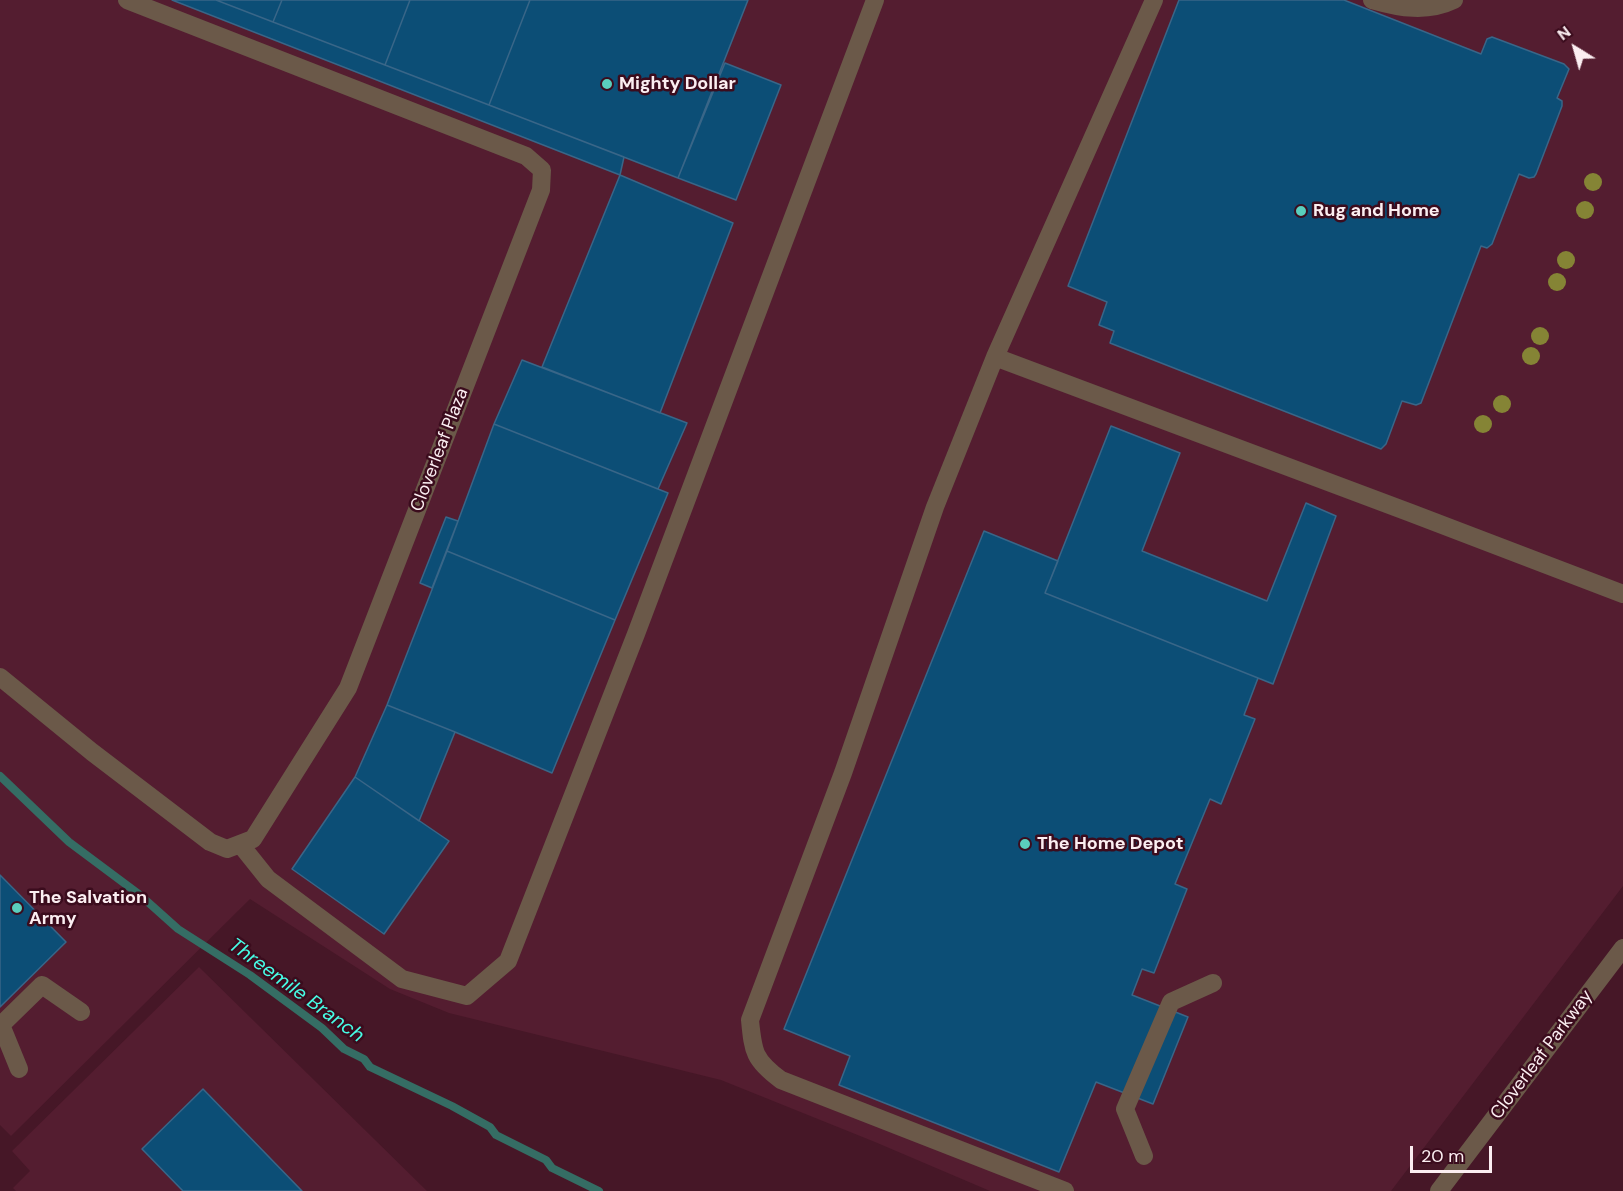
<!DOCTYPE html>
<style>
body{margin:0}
#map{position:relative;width:1623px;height:1191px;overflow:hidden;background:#461727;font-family:"DM Sans",sans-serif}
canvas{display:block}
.north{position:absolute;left:1545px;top:18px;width:60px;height:60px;-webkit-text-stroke:4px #3b0c1d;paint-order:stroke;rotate:323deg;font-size:16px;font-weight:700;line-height:24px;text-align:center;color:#fbeef1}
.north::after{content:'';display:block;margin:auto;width:21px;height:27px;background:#fbeef1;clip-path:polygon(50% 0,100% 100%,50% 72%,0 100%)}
.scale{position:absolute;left:1410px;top:1146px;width:82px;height:27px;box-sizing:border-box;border:3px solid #fbeef1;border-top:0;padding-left:8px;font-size:18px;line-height:21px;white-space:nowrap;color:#fbeef1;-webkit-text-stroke:4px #3b0c1d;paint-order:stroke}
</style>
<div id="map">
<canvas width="1623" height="1191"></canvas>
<div class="north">N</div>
<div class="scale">20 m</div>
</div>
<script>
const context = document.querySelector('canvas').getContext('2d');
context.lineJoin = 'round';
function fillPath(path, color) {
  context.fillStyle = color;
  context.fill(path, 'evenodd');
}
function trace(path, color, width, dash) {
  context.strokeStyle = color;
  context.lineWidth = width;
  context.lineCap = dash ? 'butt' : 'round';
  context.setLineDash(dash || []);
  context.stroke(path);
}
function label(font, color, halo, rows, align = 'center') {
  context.font = font + ' "DM Sans",sans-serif';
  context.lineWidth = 5;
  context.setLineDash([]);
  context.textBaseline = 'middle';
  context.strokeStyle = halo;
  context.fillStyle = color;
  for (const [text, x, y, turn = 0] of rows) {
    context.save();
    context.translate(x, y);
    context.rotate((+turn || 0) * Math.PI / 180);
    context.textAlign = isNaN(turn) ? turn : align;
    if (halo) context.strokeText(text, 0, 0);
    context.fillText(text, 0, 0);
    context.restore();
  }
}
fillPath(new Path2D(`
 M0,0H1623V886L1391,1191H990L875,1142L721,1080L449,1013L390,989L250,899L11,1136L0,1125Z
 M199,967L427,1191H16L13,1188L30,1171L12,1151Z`), '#541d30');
trace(new Path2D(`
 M0,776L69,842L140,895L178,929L250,975L322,1028L344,1049L364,1059L370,1067L452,1106L490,1127L496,1135L546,1160L552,1168L599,1191`), '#356d64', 8);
const building = new Path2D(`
 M172,0H216L624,157L620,175Z
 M216,0H282L273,22Z
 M282,0H410L385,65L273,22Z
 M410,0H530L489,105L385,65Z
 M530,0H748L678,178L489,105Z
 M1179,0H1344L1481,54L1487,39L1492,37L1564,64L1569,69L1557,98L1562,101V106L1536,174L1534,177L1529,178L1519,174L1492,244L1487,248L1481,246L1421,403L1416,405L1402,401L1386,444L1381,449L1110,343L1114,331L1099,325L1107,302L1068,286Z
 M725,63L781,85L736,200L678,178Z
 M620,175L733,223L660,413L542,367Z
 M522,360L687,423L658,489L494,424Z
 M494,424L668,493L615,620L447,551Z
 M1111,426L1180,453L1142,551L1267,601L1306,503L1336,516L1273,684L1045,593Z
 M446,517L458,521L432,588L420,583Z
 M984,531L1058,561L1045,593L1258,678L1244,715L1255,719L1221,804L1210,799L1175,884L1187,889L1154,973L1142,969L1132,995L1188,1017L1153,1104L1096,1082L1059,1172L839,1085L850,1056L784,1029Z
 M447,551L615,620L552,773L455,732L387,705Z
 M387,705L455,732L419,821L355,777Z
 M355,777L449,841L384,934L292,869Z
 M0,875L66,942L0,1007Z
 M203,1089L302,1191H183L142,1149Z`);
fillPath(building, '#0c4e76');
trace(building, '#396688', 1.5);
trace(new Path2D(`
 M1372,0C1400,8 1427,13 1454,0
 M995,357L1411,513L1623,594
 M0,677L92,752L210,842L227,849L253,839L348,688L541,190L542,170L526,156L127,0
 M240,844L268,879L402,979L467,996L508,961L636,634L875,0
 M19,1069L1,1025L42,985L81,1012
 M1144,1156L1125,1109L1171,1002L1213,983
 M1065,1191L781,1080C754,1060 753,1052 750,1020L843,773L935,507L995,357L1154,0
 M1439,1191L1623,948`), '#6b5949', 18);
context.fillStyle = '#858435';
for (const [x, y] of [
 [1593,182],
 [1585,210],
 [1566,260],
 [1557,282],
 [1540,336],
 [1531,356],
 [1502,404],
 [1483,424]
]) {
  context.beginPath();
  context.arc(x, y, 9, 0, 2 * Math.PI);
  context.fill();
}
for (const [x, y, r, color] of [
 [607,84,6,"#5acebd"],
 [1301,211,6,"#5acebd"],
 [1025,844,6,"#5acebd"],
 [17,908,6,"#5acebd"]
]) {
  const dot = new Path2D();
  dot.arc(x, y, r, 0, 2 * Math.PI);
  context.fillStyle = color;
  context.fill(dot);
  trace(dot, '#3b0c1d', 2);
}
label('bold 18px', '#fbeef1', '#3b0c1d', [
 ["Mighty Dollar",619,84],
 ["Rug and Home",1313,211],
 ["The Home Depot",1037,844],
 ["The Salvation",29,898],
 ["Army",29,919]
], 'left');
label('18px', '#fbeef1', '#3b0c1d', [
 ["Cloverleaf Plaza",440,450,-69],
 ["Cloverleaf Parkway",1542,1055,-53]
]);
label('italic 20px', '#47fce5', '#3b0c1d', [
 ["Threemile Branch",296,991,36]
]);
</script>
